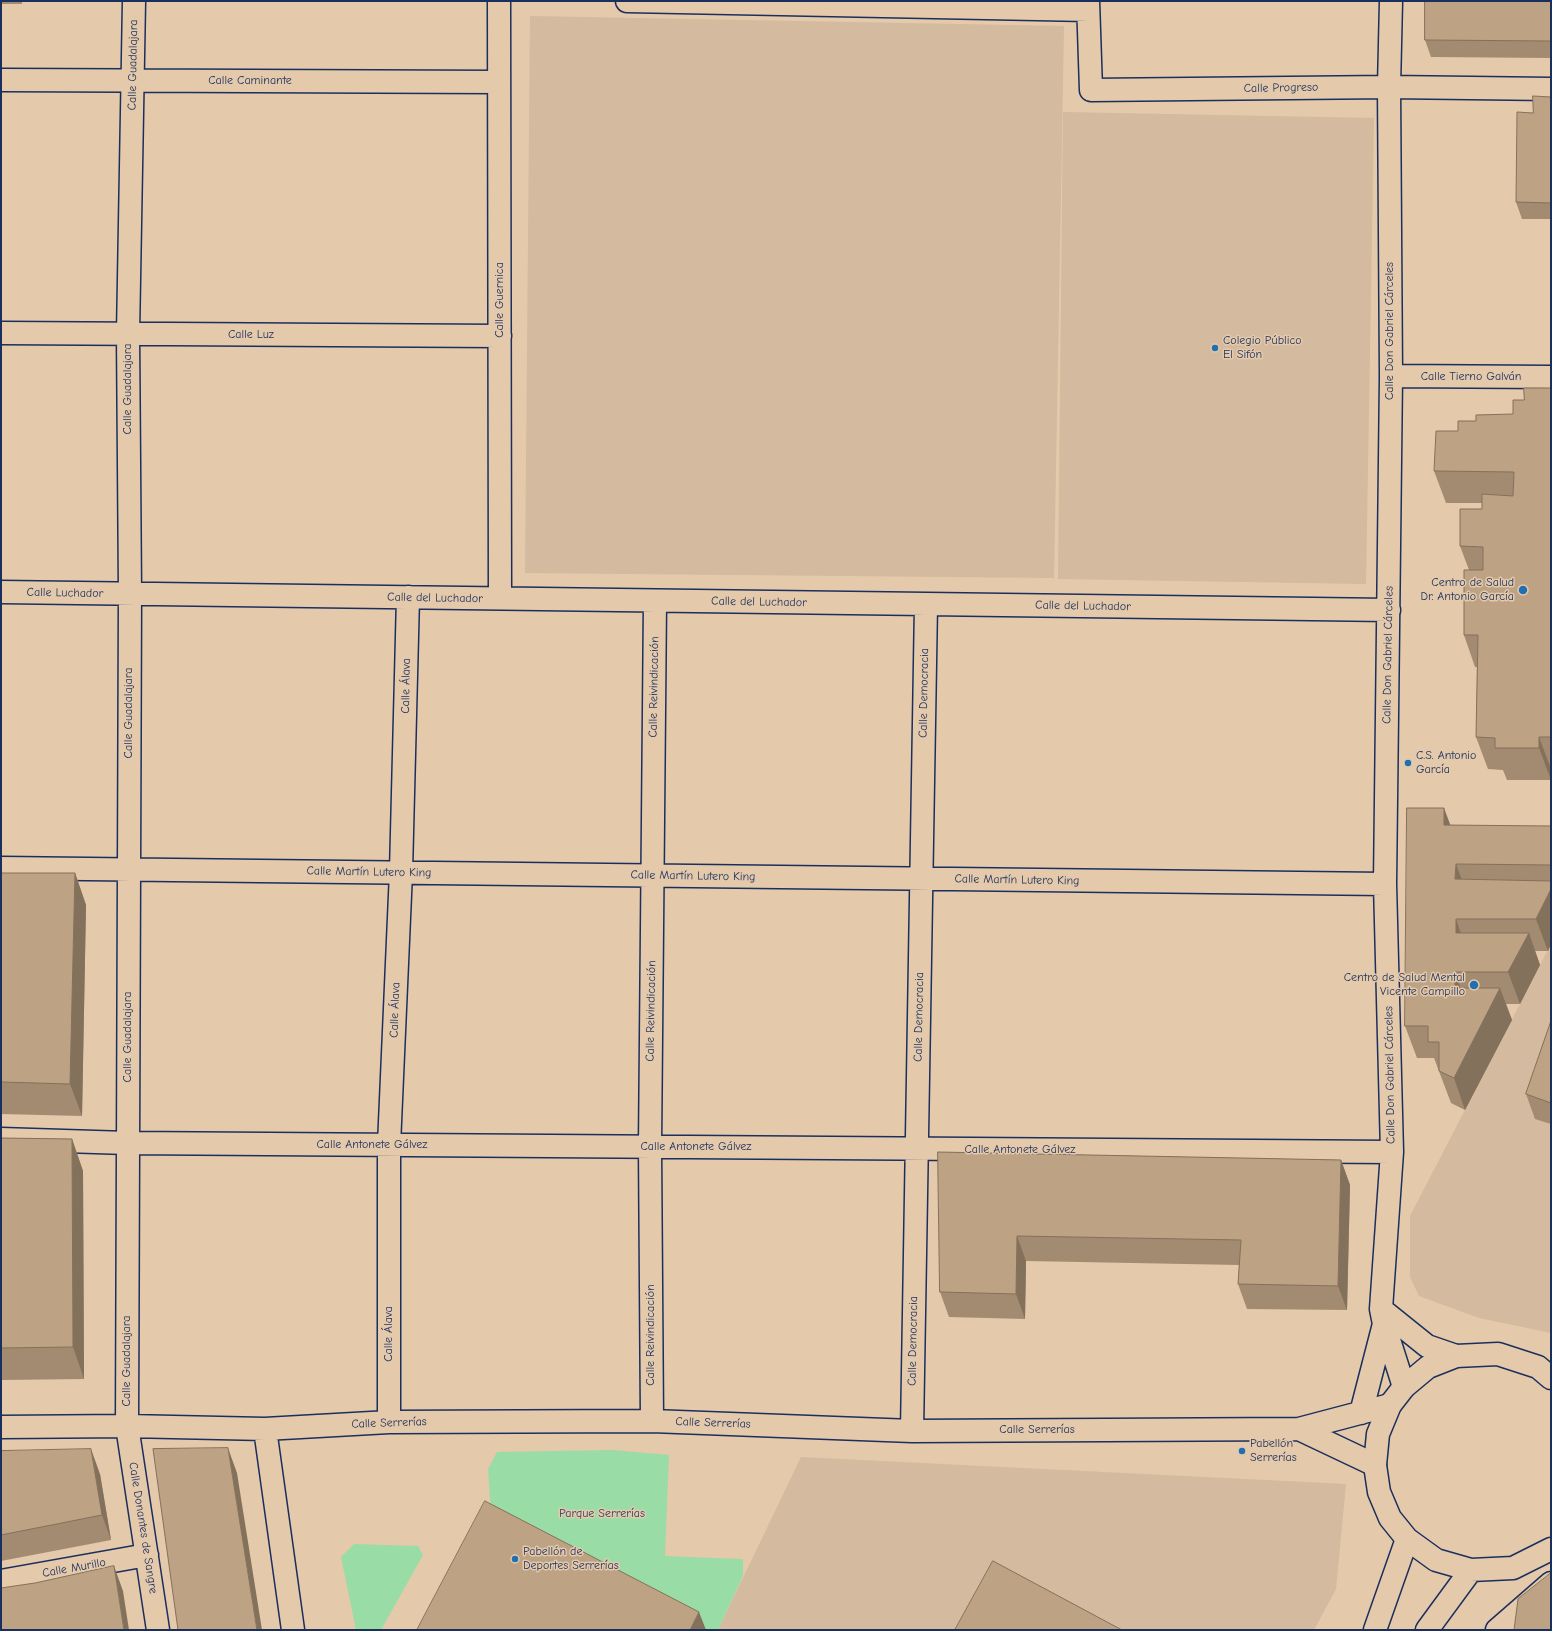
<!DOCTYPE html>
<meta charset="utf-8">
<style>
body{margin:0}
#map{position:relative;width:1552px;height:1631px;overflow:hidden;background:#e4c9ab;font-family:"Comic Neue",sans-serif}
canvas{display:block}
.frame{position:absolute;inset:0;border:2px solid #1b2f5e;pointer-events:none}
</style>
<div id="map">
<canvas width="1552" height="1631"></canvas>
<div class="frame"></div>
</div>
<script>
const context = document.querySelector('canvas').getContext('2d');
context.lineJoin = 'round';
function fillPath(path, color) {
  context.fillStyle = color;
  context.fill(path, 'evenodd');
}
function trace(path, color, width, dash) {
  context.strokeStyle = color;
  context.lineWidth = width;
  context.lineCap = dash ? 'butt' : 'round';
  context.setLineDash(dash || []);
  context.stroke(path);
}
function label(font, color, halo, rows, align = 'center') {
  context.font = font + ' "Comic Neue",sans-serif';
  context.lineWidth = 3;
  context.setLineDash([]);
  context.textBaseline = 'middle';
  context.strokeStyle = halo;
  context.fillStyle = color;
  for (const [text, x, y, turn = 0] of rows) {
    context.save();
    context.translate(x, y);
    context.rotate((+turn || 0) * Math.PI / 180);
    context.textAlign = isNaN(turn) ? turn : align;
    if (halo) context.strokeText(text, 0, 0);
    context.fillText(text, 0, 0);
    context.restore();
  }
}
fillPath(new Path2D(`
 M530,16L1064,26L1054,578L525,573Z
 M1063,112L1374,118L1366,584L1058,579Z
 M1551,944V1333L1479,1318L1419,1296L1410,1277V1216Z
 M801,1457L1346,1484L1336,1589L1314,1630H718Z`), '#d4ba9e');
fillPath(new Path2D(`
 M612,1450L669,1455L665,1556L743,1559V1576L718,1630H684L492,1527L488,1469L497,1452Z
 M354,1544L418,1546L423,1555L381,1630H356L341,1557Z`), '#9adca6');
const minor = new Path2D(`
 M134,1L128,334L130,594L127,1426L158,1630
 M499,1L500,598
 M627,1L1088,10
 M1088,1L1091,90L1389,87L1551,89
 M1391,1L1389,87L1391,376L1385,884L1392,1152L1381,1309L1384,1324L1404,1387
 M1,80L499,82
 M1,333L500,336
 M1391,376L1551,377
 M1,592L1389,610
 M1,868L1385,884
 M1,1139L127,1143L1392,1152
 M1381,1309L1427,1346L1456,1356
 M1361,1413L1384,1324
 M652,1421L650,1147L655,601
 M389,1422V1145L401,872L408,597
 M1,1427L127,1426L265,1429L389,1422L652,1421L912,1431L1299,1429L1390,1405
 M265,1429L293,1630
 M1299,1429L1375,1465
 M912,1431L926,604
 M1,1581L147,1555
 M1497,1630L1551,1583`);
const major = new Path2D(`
 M1551,1378L1538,1367L1498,1354L1456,1356L1428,1367L1404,1387L1390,1405L1378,1434L1375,1465L1379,1492L1390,1518L1407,1539L1436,1560L1471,1570L1513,1568L1551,1549
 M1375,1630L1407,1539
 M1427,1630L1471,1570`);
trace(minor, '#1b2f5e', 25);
trace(major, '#1b2f5e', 25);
trace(minor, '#e4c9ab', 22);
trace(major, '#e4c9ab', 22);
fillPath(new Path2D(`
 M1,1H22V4H1Z
 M1551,1V58L1431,57L1425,40Z
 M1551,97V219H1522L1516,202L1533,113Z
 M1551,388V780H1507L1503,770L1488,769L1476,737L1477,667H1475L1464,635L1469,570L1460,546L1482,509V503H1446L1434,471L1458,431L1476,421L1513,414L1524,400Z
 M1451,825L1551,826V944L1548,951H1535L1540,965L1520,1004H1506L1512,1020L1465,1110L1451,1103L1434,1058H1417L1405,1026Z
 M1,873H75L86,905L82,1116L1,1114Z
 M1551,1021V1124L1535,1119L1526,1094Z
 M1,1138L72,1139L83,1171L84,1379L1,1380Z
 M938,1152L1341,1160L1350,1185L1347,1310L1247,1309L1238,1284L1239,1265L1026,1261L1025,1319L949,1317L940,1292Z
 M1,1451L100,1474L111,1540L1,1561Z`), '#a38b71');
fillPath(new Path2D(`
 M1539,737L1551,769V780L1539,748Z
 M1444,808L1456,840L1444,825Z
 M1456,864L1468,896L1455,879Z
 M75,873L86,905L82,1116L70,1084Z
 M1551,889V944L1548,951L1536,919Z
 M1456,919L1467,951L1456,933Z
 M1529,933L1540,965L1520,1004L1508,972Z
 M1455,972L1466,1004L1455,988Z
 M1500,988L1512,1020L1465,1110L1454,1078Z
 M72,1139L83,1171L84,1379L73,1347Z
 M1341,1160L1350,1185L1347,1310L1338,1286Z
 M1017,1236L1026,1261L1025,1319L1016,1294Z
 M228,1448L237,1473L262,1630H257Z
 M91,1449L100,1474L111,1540L102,1515Z
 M114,1566L123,1591L129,1630H124Z
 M699,1612L706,1630H690Z`), '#84715c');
const building = new Path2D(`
 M1425,1H1551V41L1425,40Z
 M1533,96L1551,97V203L1516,202L1517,112L1533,113Z
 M1524,388H1551V737H1539V748H1495V738L1476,737L1478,635H1464V570H1483V547L1460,546V509H1482V494L1513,496L1514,472L1434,471L1436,431H1458V421H1476V415L1513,414V400H1524Z
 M1407,808H1444V825L1551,826V865L1456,864L1455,879L1551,881V889L1536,919H1456V933H1529L1508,972H1455V988H1500L1454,1078L1439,1071V1042H1428V1026H1405Z
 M1,873H75L70,1084L1,1082Z
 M1551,1021V1103L1526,1094Z
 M1,1138L72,1139L73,1347L1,1348Z
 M938,1152L1341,1160L1338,1286L1238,1284L1241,1240L1017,1236L1016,1294L940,1292Z
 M228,1448L257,1630H178L153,1449Z
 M91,1449L102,1515L1,1535V1451Z
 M485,1501L699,1612L690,1630H417Z
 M993,1561L1122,1630H955Z
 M114,1566L124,1630H1V1588L35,1583Z
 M1551,1573V1630H1514L1518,1599Z`);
fillPath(building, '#bda283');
trace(building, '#84715c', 1);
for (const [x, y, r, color] of [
 [1215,348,4,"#1f6fb2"],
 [1523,590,5,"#1f6fb2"],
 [1408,763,4,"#1f6fb2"],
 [1474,985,5,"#1f6fb2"],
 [1242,1451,4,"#1f6fb2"],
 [515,1559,4,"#1f6fb2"]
]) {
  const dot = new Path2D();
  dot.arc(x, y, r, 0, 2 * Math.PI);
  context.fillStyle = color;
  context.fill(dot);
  trace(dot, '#e4c9ab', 1.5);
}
label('12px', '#1b2f5e', '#e4c9ab', [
 ["Calle Guadalajara",133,65,-89],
 ["Calle Caminante",250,81],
 ["Calle Progreso",1281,88,-1],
 ["Calle Guernica",500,300,-90],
 ["Calle Don Gabriel Cárceles",1390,331,-90],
 ["Calle Luz",251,335],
 ["Calle Tierno Galván",1471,377],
 ["Calle Guadalajara",128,389,-90],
 ["Calle Luchador",65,593,1],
 ["Calle del Luchador",435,598,1],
 ["Calle del Luchador",759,602,1],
 ["Calle del Luchador",1083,606,1],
 ["Calle Don Gabriel Cárceles",1388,655,-89],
 ["Calle Álava",406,686,-89],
 ["Calle Reivindicación",654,687,-89],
 ["Calle Democracia",924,693,-89],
 ["Calle Guadalajara",129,713,-90],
 ["Calle Martín Lutero King",369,872,1],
 ["Calle Martín Lutero King",693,876,1],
 ["Calle Martín Lutero King",1017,880,1],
 ["Calle Álava",395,1010,-88],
 ["Calle Reivindicación",651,1011,-89],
 ["Calle Democracia",919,1017,-89],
 ["Calle Guadalajara",128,1037,-90],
 ["Calle Don Gabriel Cárceles",1390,1075,-91],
 ["Calle Antonete Gálvez",372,1145],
 ["Calle Antonete Gálvez",696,1147],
 ["Calle Antonete Gálvez",1020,1150],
 ["Calle Álava",389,1334,-90],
 ["Calle Reivindicación",651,1335,-90],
 ["Calle Democracia",913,1341,-89],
 ["Calle Guadalajara",127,1361,-90],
 ["Calle Serrerías",389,1423,-2],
 ["Calle Serrerías",713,1423,2],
 ["Calle Serrerías",1037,1430],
 ["Calle Donantes de Sangre",143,1528,81],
 ["Calle Murillo",74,1568,-10]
]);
label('12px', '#1b2f5e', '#e4c9ab', [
 ["Colegio Público",1223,341],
 ["El Sifón",1223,355],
 ["Centro de Salud",1514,583,"right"],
 ["Dr. Antonio García",1514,597,"right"],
 ["C.S. Antonio",1416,756],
 ["García",1416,770],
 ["Centro de Salud Mental",1465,978,"right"],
 ["Vicente Campillo",1465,992,"right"],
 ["Pabellón",1250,1444],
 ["Serrerías",1250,1458],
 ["Pabellón de",523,1552],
 ["Deportes Serrerías",523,1566]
], 'left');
label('12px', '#284065', '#e4c9ab', [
 ["Parque Serrerías",602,1514]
]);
</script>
